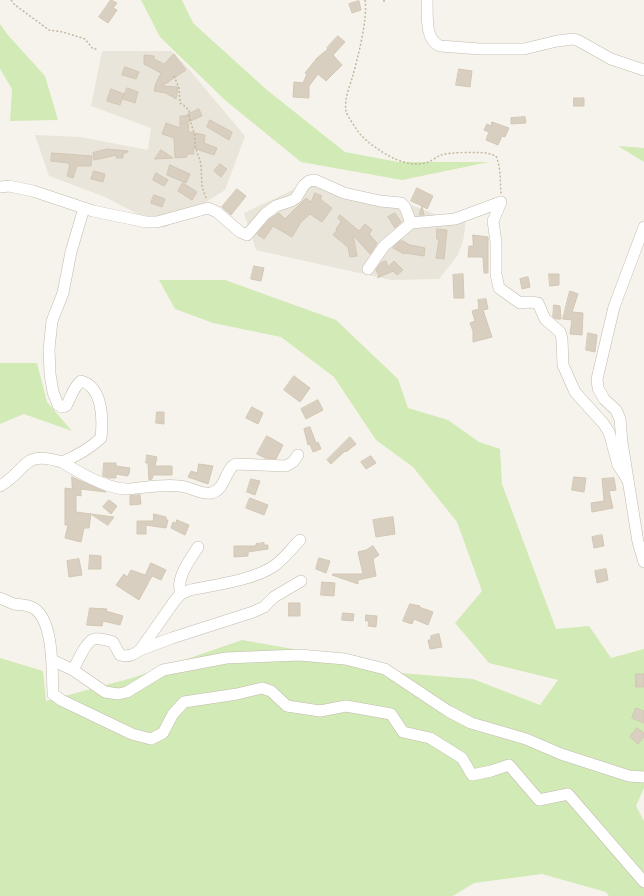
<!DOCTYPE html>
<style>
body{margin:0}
canvas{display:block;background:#f6f3ec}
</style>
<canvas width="644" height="896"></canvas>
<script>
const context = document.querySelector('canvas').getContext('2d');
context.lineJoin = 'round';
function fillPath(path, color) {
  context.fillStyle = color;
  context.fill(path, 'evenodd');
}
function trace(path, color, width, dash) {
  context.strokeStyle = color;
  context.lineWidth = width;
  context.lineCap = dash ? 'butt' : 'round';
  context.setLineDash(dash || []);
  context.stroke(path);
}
fillPath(new Path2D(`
 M102,51H171L187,67L245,136L225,190L164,228L105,197L49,176L35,135L80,137L148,150L151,128L91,106Z
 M314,180L404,202L437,215L466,216L464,237L458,255L439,279L391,280L256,250L244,213Z`), '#eae5da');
fillPath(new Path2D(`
 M141,0H182L193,23L267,90L345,152L398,162H489L402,180L301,162L226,101L160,37Z
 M0,24L7,34L45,76L58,120L10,121L12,89L0,69Z
 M618,146L644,148V162Z
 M159,280H225L336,320L398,379L408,408L448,420L479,442L500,449L502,484L556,629L589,626L611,658L644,649V788L636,806L644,821V896H609L606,892L542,874L474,883L453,896H0V658L43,671L46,701L132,678L242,640L338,657L377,671L473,679L540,705L558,680L489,663L455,623L482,591L457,522L413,467L376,440L334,377L281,337L213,323L175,309Z
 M0,363H37L47,402L72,431L24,414L0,424Z`), '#d2eab5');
const building = new Path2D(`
 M111,0L117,3L113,8L117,10L108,23L99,17Z
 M359,1L361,10L352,13L349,4Z
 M338,36L345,42L333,55L342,65L326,81L318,74L309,86V98L293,97L294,82L303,83L307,74L305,73L317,58L328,49L327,48Z
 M174,54L186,70L162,86L178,87L176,99L166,93L154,91L156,83L161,73L144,64V55L154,56V59L164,64Z
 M125,67L139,72L136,79L122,75Z
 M459,69L472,71L470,87L456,85Z
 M127,88L138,92L135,103L123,99Z
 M111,89L124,94L120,105L107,101Z
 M574,98H584V106H574Z
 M199,109L202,116L188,122L189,132L205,135L204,143L217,148L214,155L193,148L194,154H187V157L175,158L174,138L162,134L166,123L180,128V116H184Z
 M525,117L526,123L511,124V118Z
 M210,120L232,132L229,140L207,127Z
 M492,122L509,128L505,137L502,136L498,145L486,140L489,132L484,130L487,124L491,126Z
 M107,149L128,151V152L123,154V158H116L117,155L94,160L93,153Z
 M161,150L173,158L155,159Z
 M52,153L92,156L91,166H77L73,178L67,176L70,165H69V163L51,161Z
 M220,164L227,169L221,177L214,171Z
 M170,165L190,174L186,183L167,175Z
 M94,171L105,174L103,182L91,179Z
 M156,173L168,180L164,186L153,180Z
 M183,183L197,192L192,200L178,191Z
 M417,188L433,196L427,209L422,206L424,215H419L422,206L411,201Z
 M237,189L246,196L231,215L222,207Z
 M315,193L322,196L320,199L332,208L322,222L310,214L301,222L292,237L273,226L264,239L257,234L270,219L279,213L285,219L306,198L311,202Z
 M154,195L165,199L162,207L151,203Z
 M395,213L401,222L395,228L388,217Z
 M340,215L359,231L365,224L372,230L369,234L377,243L370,254L353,235L357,256L350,257L348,247L333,235L337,230L336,229L341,222L338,218Z
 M437,229L447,230L444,259L436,258L439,239H437Z
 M473,235L488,237V273H484L483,258L482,257H468L469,246H473Z
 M401,240L410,245L425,248L424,256L405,253L404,254L393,248Z
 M386,261L388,267L394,261L403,270L397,275L393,271L377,278L379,276L376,270L381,263Z
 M254,266L264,268L261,281L251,279Z
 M463,274L464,298H454L453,275Z
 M549,274H559V285L550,286Z
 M528,277L530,287L522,289L520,279Z
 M570,291L578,294L572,312L583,313L582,335L570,334L572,320L563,319Z
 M486,299L488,309L483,310L492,337L473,342V331L470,323L475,321L472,311L479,309L478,300Z
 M554,305L560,306L561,319H556L553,317Z
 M588,333L597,335L595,352L586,350Z
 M294,376L310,388L300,402L284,390Z
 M318,400L323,410L306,419L301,409Z
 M252,407L263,413L258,424L246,418Z
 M157,412H164V424L156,423Z
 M310,427L316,443L318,442L321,449L313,452L310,444L308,445L304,429Z
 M267,436L283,445L276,459L265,458L257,454Z
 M350,437L356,444L346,452L345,451L331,464L327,460Z
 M147,455L157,457L155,466H172V475H153L152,479L149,480L148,463H146Z
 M371,456L376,463L366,469L361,462Z
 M104,463H116V466L130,468L129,474H128V476L116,474V478H109L103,476Z
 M199,464L213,466L208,484L188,477L191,471L197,473Z
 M72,477L106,492L81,489V496L76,495V512L91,514L89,528H84L81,542L65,538L68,525H65V488L72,489Z
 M574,477L586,478L584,492L572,490Z
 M614,478L616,490L609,491L613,508L592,512L591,503L604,501V500L602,479Z
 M251,479L260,481L255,495L247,492Z
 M140,495L141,504L130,505V496Z
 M250,498L268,505L264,515L246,508Z
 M109,500L117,506L111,514L103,507Z
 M91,514L114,517L108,525Z
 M154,514L166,517V520H168L166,528L146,525V534H137V521H153Z
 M393,517L395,534L376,537L373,520Z
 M177,520L189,525L185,535L171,528L173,522L176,523Z
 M602,535L604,546L594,548L592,537Z
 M264,543V545H268V549L248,552V556L234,557V546H256V544Z
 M373,546L379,555L373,559L376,576L358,580V584L332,575L333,574H363L358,552L366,550Z
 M90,555L101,556V569H89Z
 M319,558L330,561L326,573L316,569Z
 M79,559L82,575L69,577L67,561Z
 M151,563L166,570L161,580L152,576L139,600L116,585L124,574L127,577L131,570L145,575Z
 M606,569L608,580L597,583L595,571Z
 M322,582L335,583L334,596L321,595Z
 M289,603H300V616H289Z
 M410,604L420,606L419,607L433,612L428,625L414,619L412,624L403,621Z
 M90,608L107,609L106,611L123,616L120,625L103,621L102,626L87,625Z
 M343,613L354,614L353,621L342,620Z
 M366,615L377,616L376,627L368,626L369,621H366Z
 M439,634L442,647L430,649L428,640H431V636Z
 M636,674H644V687H636Z
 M636,708L644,711V723L632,718Z
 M637,728L644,733V737L638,744L630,737Z`);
fillPath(building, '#d8cfc1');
trace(building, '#d3c7b4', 1);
const minor = new Path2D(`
 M427,0C428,15 424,39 440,46L480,49H524L557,41L574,39L579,41L611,59L644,70
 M0,187L9,186L33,191L93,211L146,222H157L208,208L217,212L240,232L247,235L265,214L276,206L291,201L296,198L304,185L309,181L315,180L344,193L380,201L401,203L405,207L411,223L455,219L501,202
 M501,202L493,221L496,242V274L499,288L520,303L529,302L538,303L545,319L560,332L562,339L563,365L575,392L603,423L609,432L618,465L627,479
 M644,227L614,307L597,379L598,388L604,399L616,410L620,419L622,442L638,542L644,562
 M368,269L384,246L411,223
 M62,462C78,472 108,489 127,489C144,488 161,484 179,486C189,486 201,495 211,493C226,490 225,468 236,464L286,466L293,462L298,455
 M0,486C29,469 21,450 62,462C77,456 89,449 101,438C103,419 103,387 81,381C72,389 72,396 66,406L62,407L58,405L53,392L50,374L49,349L52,321L63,293L71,252L84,208
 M181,594C175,578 190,560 198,547
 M0,598C5,600 9,602 14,604C21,605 28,604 35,609C54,623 52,672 53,694L61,700L132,734L151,739L163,733L173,714L184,702L237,694L262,688L271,691L287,706L320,711L346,706L391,714L403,732L430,738L462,758L472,775L491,771L509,765L539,800L568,794L644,882
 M140,650L172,638L253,612L264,607L274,597L301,581
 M52,660L73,670L105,692L118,694L127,692L163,670L226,658L299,655L345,659L385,669L448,711L471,723L526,739L561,754L629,776L644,777
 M73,670C77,663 86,641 94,639C100,638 107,640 113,642L120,655C129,657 134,655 140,650L176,599L181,594L190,590C214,585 254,580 274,566C284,559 291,549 300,540`);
trace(minor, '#c2bbae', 12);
trace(new Path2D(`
 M11,0L15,5L49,30L63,32L85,39L93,49H98
 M365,0C368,18 358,57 353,75C350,86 344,99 346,111C347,116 357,130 360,134C374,149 404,169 425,163C431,162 436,157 441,155C451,152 477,152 487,153C490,154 493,155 496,156C501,168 500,181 501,194
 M384,2V0
 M174,76L179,88L180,103L186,107L189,111V117L195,136V146L201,164L202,187L206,198`), '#c4b79f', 1.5, [2, 2]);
trace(minor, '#fff', 11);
</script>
